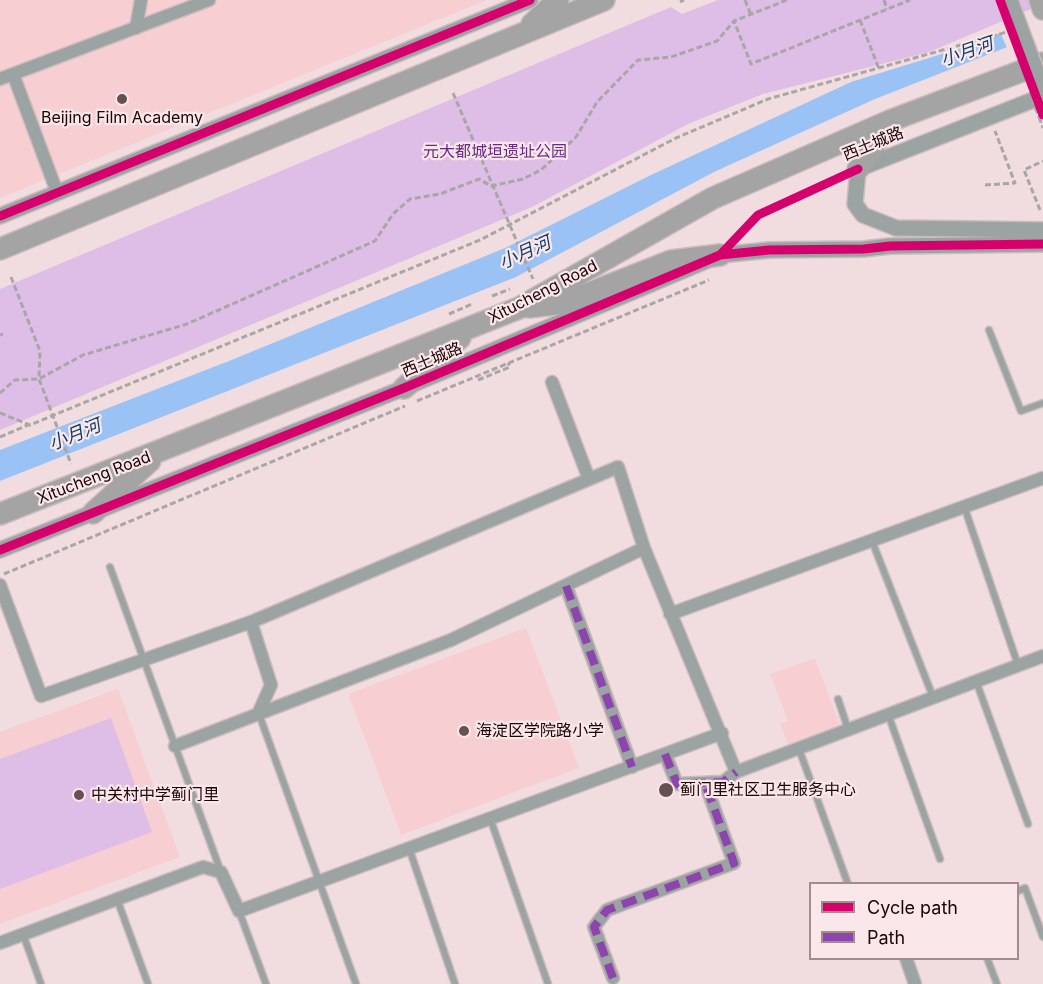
<!DOCTYPE html>
<meta charset="utf-8">
<style>
body{margin:0}
#map{position:relative;width:1043px;height:984px;overflow:hidden;background:#f1dddf;font-family:Inter,sans-serif}
canvas{display:block}
.legend{position:absolute;left:809px;top:882px;width:210px;height:78px;box-sizing:border-box;background:#fae7e9;border:2px solid #a28c8f;margin:0;padding:8px 10px;list-style:none;font-size:18px;color:#1d0307}
.legend li{display:flex;align-items:center;gap:12px;height:30px}
.legend b{width:30px;border:2px solid #a28c8f}
</style>
<div id="map">
<canvas width="1043" height="984"></canvas>
<ul class="legend">
<li><b style="height:8px;background:#d6006c"></b>Cycle path</li>
<li><b style="height:8px;background:#8e44ad"></b>Path</li>
</ul>
</div>
<script>
const context = document.querySelector('canvas').getContext('2d');
context.lineJoin = 'round';
function fillPath(path, color) {
  context.fillStyle = color;
  context.fill(path, 'evenodd');
}
function trace(path, color, width, dash) {
  context.strokeStyle = color;
  context.lineWidth = width;
  context.lineCap = dash ? 'butt' : 'round';
  context.setLineDash(dash || []);
  context.stroke(path);
}
function label(font, color, halo, rows, align = 'center') {
  context.font = font + ' Inter,"Noto Sans SC",sans-serif';
  context.lineWidth = 4.5;
  context.setLineDash([]);
  context.textBaseline = 'middle';
  context.strokeStyle = halo;
  context.fillStyle = color;
  for (const [text, x, y, turn = 0] of rows) {
    context.save();
    context.translate(x, y);
    context.rotate((+turn || 0) * Math.PI / 180);
    context.textAlign = isNaN(turn) ? turn : align;
    if (halo) context.strokeText(text, 0, 0);
    context.fillText(text, 0, 0);
    context.restore();
  }
}
fillPath(new Path2D(`
 M0,0H487L0,198Z
 M526,628L579,768L401,835L348,694Z
 M815,658L840,725L788,744L780,724L788,721L770,674Z
 M118,689L180,857L0,924V732Z`), '#f7cfd2');
fillPath(new Path2D(`
 M718,0H1043V4L929,52L763,94L690,123L532,207L0,430V289L671,7L682,14Z
 M111,718L152,832L0,889V759Z`), '#debde6');
fillPath(new Path2D(`
 M1043,15V33L875,99L714,172L516,277L0,481V450L229,361L505,248L651,175L851,82L971,45Z`), '#9bc2f5');
fillPath(new Path2D(`
 M1043,12V37L1008,50L999,30Z`), '#f1dddf');
const service = new Path2D(`
 M989,330L1021,411L1043,403
 M965,509L1018,665
 M872,541L933,697
 M110,567L221,872
 M976,681L1028,824
 M838,699L848,729
 M259,714L356,984
 M888,714L940,859
 M799,749L848,884
 M490,818L548,984
 M409,848L455,984
 M1018,891L1025,888L1043,937
 M117,899L148,984
 M239,911L266,984
 M23,934L41,984
 M987,958L997,984`);
const minor = new Path2D(`
 M136,28L141,0
 M13,74L57,192
 M0,79L209,0
 M552,382L589,479
 M0,585L41,696L251,622L618,467L644,548L736,772
 M566,586L632,767
 M670,614L1043,478
 M251,622L271,685L258,714
 M175,746L451,640L644,548
 M665,754L677,784L723,782L736,772L1043,656
 M0,943L203,867L221,872L239,911L722,733
 M906,958L915,984
 M613,978L594,927L607,910L734,863L705,783`);
const tertiary = new Path2D(`
 M1043,96L858,169L855,204L863,215L896,228L1043,230
 M0,216L530,0
 M0,550L404,388L720,255L769,250L864,249L890,246L1043,244`);
const trunk = new Path2D(`
 M1040,0L1043,9
 M532,24L558,0
 M858,169L892,120
 M0,249L604,0
 M529,307L564,303L671,261L720,255
 M404,388L460,338
 M93,513L150,461
 M0,514L519,308L713,198L892,120L1043,63`);
trace(service, '#cdbcbe', 9);
trace(minor, '#cdbcbe', 15);
trace(tertiary, '#cdbcbe', 18);
trace(trunk, '#cdbcbe', 24);
trace(new Path2D(`
 M745,0L751,15
 M787,0L734,21L751,64L910,0
 M884,0L887,9
 M680,2L684,0
 M860,20L879,69
 M453,93L533,279
 M1039,117L1043,128
 M985,185L1015,183L995,131
 M1040,210L1024,170L1043,161
 M11,277L40,351L39,379L71,464
 M492,296L510,289
 M449,314L472,304
 M0,335L3,334
 M478,380L510,367L508,363
 M0,393L15,380L39,379L83,355L187,324L375,241L393,214L410,199L440,194L479,179L491,186L523,179L541,170L576,137L597,102L638,60L671,57L717,41L734,21
 M417,401L709,280
 M0,413L30,425L54,415L480,240L676,138L768,99L1007,32
 M0,437L28,425
 M4,574L405,406`), '#aaa6a7', 3, [6, 3]);
trace(service, '#9ca3a3', 6);
trace(minor, '#9ca3a3', 12);
trace(tertiary, '#9ca3a3', 15);
trace(trunk, '#a4a4a4', 21);
const tertiaryBridge = new Path2D(`
 M1010,0L1043,89`);
trace(tertiaryBridge, '#cdbcbe', 18, []);
trace(new Path2D(`
 M1032,99L1039,117`), '#aaa6a7', 3, [6, 3]);
trace(tertiaryBridge, '#9ca3a3', 15);
trace(new Path2D(`
 M566,586L632,767
 M665,754L677,784L723,782L736,772
 M613,978L594,927L607,910L734,863L705,783`), '#8e44ad', 8, [15, 8]);
trace(new Path2D(`
 M1000,0L1043,115
 M0,216L530,0
 M720,255L769,250L864,249L890,246L1043,244
 M0,550L404,388L720,255L758,215L858,169`), '#d6006c', 9);
for (const [x, y, r, color] of [
 [122,99,6,"#674f53"],
 [464,731,6,"#674f53"],
 [666,790,8,"#674f53"],
 [79,795,6,"#674f53"]
]) {
  const dot = new Path2D();
  dot.arc(x, y, r, 0, 2 * Math.PI);
  context.fillStyle = color;
  context.fill(dot);
  trace(dot, '#fae7e9', 2);
}
label('16px', '#1d0307', '#fae7e9', [
 ["Beijing Film Academy",122,118,"center"],
 ["海淀区学院路小学",476,731],
 ["蓟门里社区卫生服务中心",680,790],
 ["中关村中学蓟门里",91,795]
], 'left');
label('16px', '#1d0307', '#fae7e9', [
 ["西土城路",873,144,-22],
 ["Xitucheng Road",543,292,-27],
 ["西土城路",432,360,-23],
 ["Xitucheng Road",94,478,-21]
]);
label('16px', '#672986', '#fae7e9', [
 ["元大都城垣遗址公园",495,152]
]);
label('italic 18px', '#0f3d6a', '#fae7e9', [
 ["小月河",967,52,-19],
 ["小月河",525,253,-24],
 ["小月河",75,435,-22]
]);
</script>
